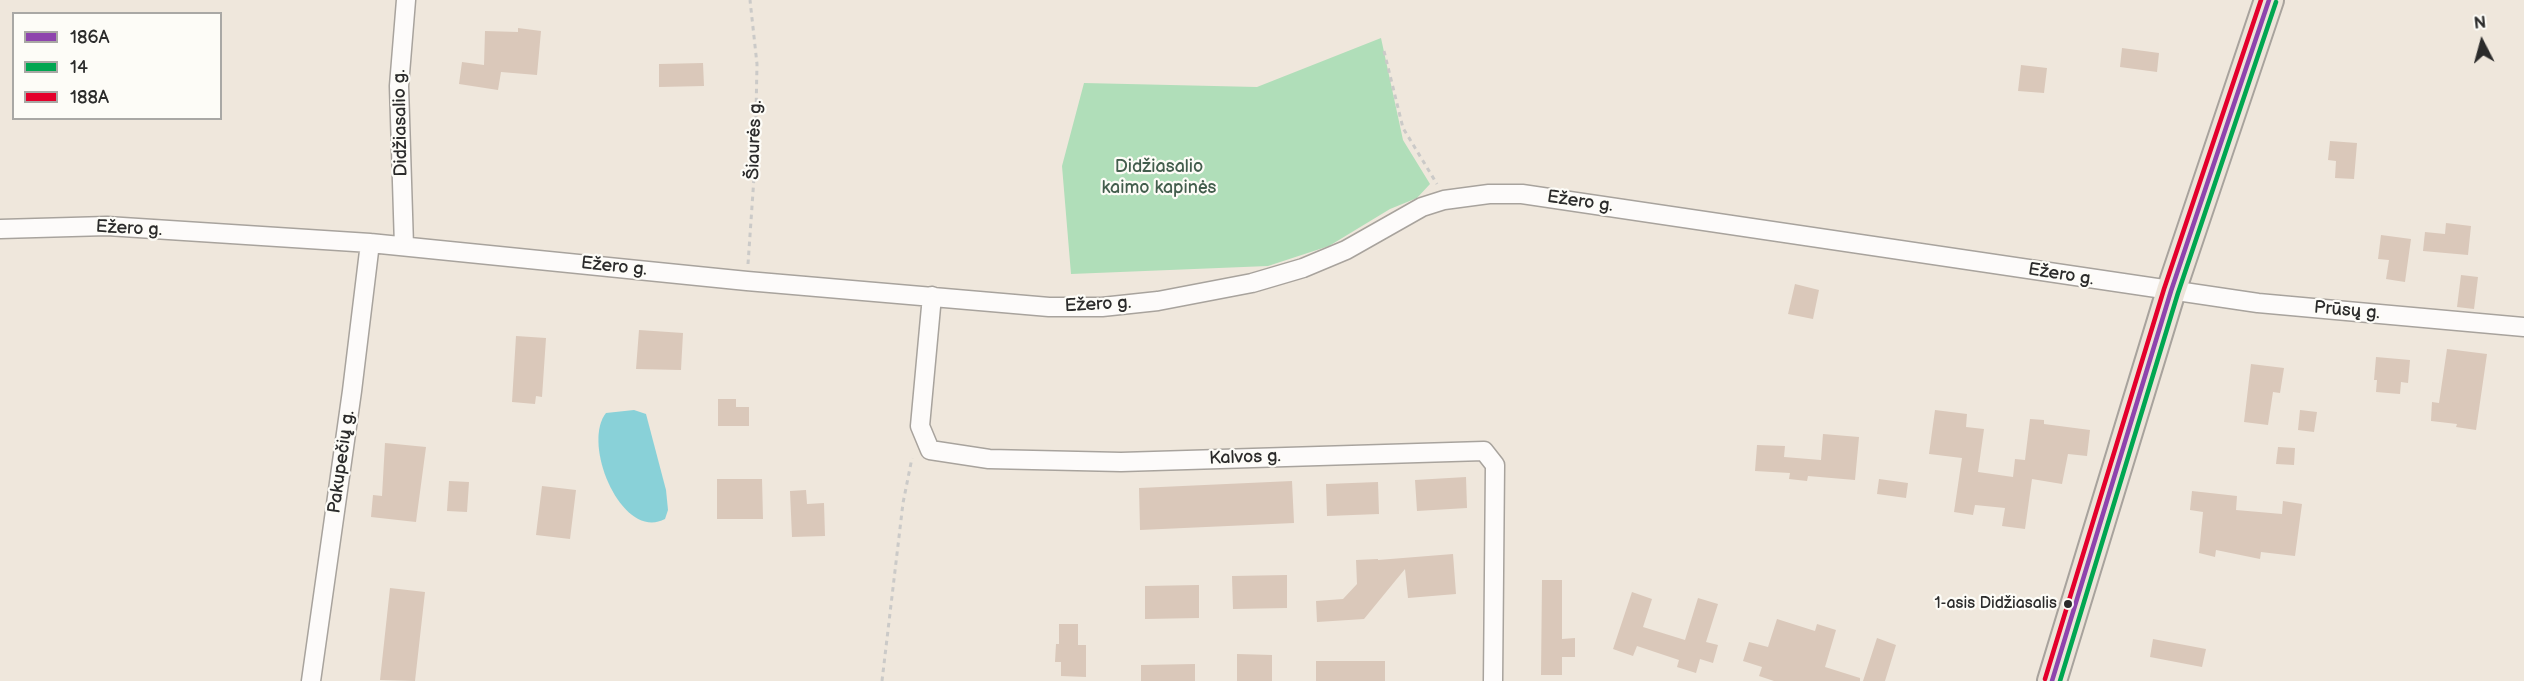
<!DOCTYPE html>
<meta charset="utf-8">
<style>
body{margin:0}
#map{position:relative;width:2524px;height:681px;overflow:hidden;background:#efe7dc;font-family:"Balsamiq Sans",sans-serif}
canvas{display:block}
.legend{position:absolute;left:12px;top:12px;width:210px;height:108px;box-sizing:border-box;background:#fdfcf7;border:2px solid #a9a8a5;margin:0;padding:8px 10px;list-style:none;font-size:18px;color:#2b2b2b}
.legend li{display:flex;align-items:center;gap:12px;height:30px}
.legend b{width:30px;border:2px solid #a9a8a5}
.north{position:absolute;left:2452px;top:12px;width:60px;height:60px;-webkit-text-stroke:4px #fdfcf7;paint-order:stroke;rotate:354deg;font-size:16px;font-weight:700;line-height:24px;text-align:center;color:#2b2b2b}
.north::after{content:'';display:block;margin:auto;width:21px;height:27px;background:#2b2b2b;clip-path:polygon(50% 0,100% 100%,50% 72%,0 100%)}
</style>
<div id="map">
<canvas width="2524" height="681"></canvas>
<ul class="legend">
<li><b style="height:8px;background:#8e44ad"></b>186A</li>
<li><b style="height:8px;background:#00a651"></b>14</li>
<li><b style="height:8px;background:#e4002b"></b>188A</li>
</ul>
<div class="north">N</div>
</div>
<script>
const context = document.querySelector('canvas').getContext('2d');
context.lineJoin = 'round';
function fillPath(path, color) {
  context.fillStyle = color;
  context.fill(path, 'evenodd');
}
function trace(path, color, width, dash) {
  context.strokeStyle = color;
  context.lineWidth = width;
  context.lineCap = dash ? 'butt' : 'round';
  context.setLineDash(dash || []);
  context.stroke(path);
}
function label(font, color, halo, rows, align = 'center') {
  context.font = font + ' "Balsamiq Sans",sans-serif';
  context.lineWidth = 4.5;
  context.setLineDash([]);
  context.textBaseline = 'middle';
  context.strokeStyle = halo;
  context.fillStyle = color;
  for (const [text, x, y, turn = 0] of rows) {
    context.save();
    context.translate(x, y);
    context.rotate((+turn || 0) * Math.PI / 180);
    context.textAlign = isNaN(turn) ? turn : align;
    if (halo) context.strokeText(text, 0, 0);
    context.fillText(text, 0, 0);
    context.restore();
  }
}
fillPath(new Path2D(`
 M1381,38L1403,140L1430,184L1417,198L1390,209L1329,246L1268,266L1071,274L1062,166L1084,83L1257,87Z`), '#b0deb9');
fillPath(new Path2D(`
 M634,410L646,414L666,490L668,510L665,519C622,542 581,444 606,413Z`), '#89d1d8');
fillPath(new Path2D(`
 M518,28L541,31L537,75L501,72L498,90L459,84L462,62L484,65L485,31L518,32Z
 M2122,48L2159,53L2157,72L2120,67Z
 M703,63L704,86L659,87V64Z
 M2021,65L2047,68L2044,93L2018,91Z
 M2330,141L2357,143L2354,179L2335,178L2336,161L2328,160Z
 M2446,223L2471,226L2468,255L2423,251L2425,232L2445,234Z
 M2381,235L2411,239L2405,282L2386,279L2389,260L2378,259Z
 M2461,275L2478,277L2474,309L2457,307Z
 M1795,284L1819,290L1813,319L1788,314Z
 M639,330L683,333L681,370L636,369Z
 M516,336L546,338L542,397L536,396L535,404L512,402Z
 M2447,349L2487,354L2476,430L2456,427L2457,424L2431,421L2432,402L2439,403Z
 M2376,357L2410,360L2408,383L2401,382L2400,394L2376,392L2377,380H2374Z
 M2251,364L2284,368L2280,393L2273,392L2268,425L2244,422Z
 M718,399H736V407H749V426H718Z
 M1935,410L1967,414L1966,427L1984,429L1978,472L2013,477L2015,459L2025,460L2030,419L2044,420V424L2090,430L2087,456L2068,454L2062,484L2032,479L2025,529L2002,526L2005,508L1975,505L1973,515L1954,512L1962,458L1929,454Z
 M2300,410L2317,412L2314,432L2298,430Z
 M1823,434L1859,437L1855,480L1808,476L1807,481L1789,479L1790,473L1755,471L1757,445L1785,446L1784,457L1821,460Z
 M385,443L426,447L416,522L371,517L373,495L382,496Z
 M2278,447L2295,448L2294,465L2276,464Z
 M1466,477L1467,508L1417,511L1415,480Z
 M717,479H762L763,519H717Z
 M1879,479L1908,483L1906,498L1877,494Z
 M449,481L469,482L467,512L447,511Z
 M1292,481L1294,523L1140,530L1139,488Z
 M1378,482L1379,514L1327,516L1326,484Z
 M542,486L576,490L570,539L536,535Z
 M806,490L807,504L824,503L825,536L792,537L790,491Z
 M2192,491L2237,496L2236,510L2282,514L2283,501L2302,504L2295,556L2261,552L2260,559L2216,550L2215,557L2199,553L2203,512L2190,510Z
 M1453,554L1456,594L1408,598L1405,569L1364,619L1317,622L1316,601L1343,599L1357,584L1356,560L1378,559V560Z
 M1287,575V608L1233,609L1232,576Z
 M1542,580H1562V639L1575,638V657H1562V675H1541Z
 M1199,585V618L1145,619V586Z
 M390,588L425,592L415,681L380,680Z
 M1632,592L1652,599L1643,627L1685,640L1698,598L1718,604L1706,642L1718,645L1713,663L1700,659L1696,673L1677,667L1679,660L1637,646L1633,656L1613,649Z
 M1777,619L1815,631L1817,624L1836,630L1825,667L1860,678V681H1774L1759,676L1762,667L1743,661L1749,642L1768,647Z
 M1059,624H1078V645H1086V677L1061,676V662H1055L1056,644H1059Z
 M1877,638L1896,645L1885,681H1863Z
 M2153,639L2206,649L2202,667L2150,657Z
 M1237,654L1272,655V681H1237Z
 M1316,661H1385V681H1316Z
 M1195,664V681H1141V665Z`), '#dac8ba');
const street = new Path2D(`
 M0,229L107,226L370,243L747,281L1049,307H1102L1158,301L1252,283L1303,268L1346,250L1422,207L1444,200L1489,194H1522L2258,303L2524,327
 M404,246L399,86L406,0
 M932,296L920,426L930,450L989,459L1121,462L1484,451L1495,465L1493,681
 M311,681L352,391L370,243`);
const primary = new Path2D(`
 M2052,681L2171,291L2269,0`);
trace(street, '#a8a39d', 21);
trace(primary, '#a8a39d', 32);
trace(new Path2D(`
 M1384,51L1403,128L1437,184
 M748,264L755,163L757,64L750,0
 M882,681L903,503L912,458`), '#cbcac8', 3, [4.5, 4.5]);
trace(street, '#fdfbfa', 18);
trace(primary, '#ece4d9', 28);
trace(new Path2D(`
 M2052,681L2171,291L2269,0`), '#8e44ad', 4.5);
trace(new Path2D(`
 M2060,681L2178,293L2276,2`), '#00a651', 4.5);
trace(new Path2D(`
 M2045,679L2164,289L2261,0`), '#e4002b', 4.5);
for (const [x, y, r, color] of [
 [2068,604,5,"#2b2b2b"]
]) {
  const dot = new Path2D();
  dot.arc(x, y, r, 0, 2 * Math.PI);
  context.fillStyle = color;
  context.fill(dot);
  trace(dot, '#fdfcf7', 2);
}
label('16px', '#2b2b2b', '#fdfcf7', [
 ["1-asis Didžiasalis",2057,604]
], 'right');
label('18px', '#2b2b2b', '#fdfcf7', [
 ["Didžiasalio g.",401,123,-91],
 ["Šiaurės g.",755,140,-88],
 ["Ežero g.",1580,202,8],
 ["Ežero g.",129,229,3],
 ["Ežero g.",614,267,6],
 ["Ežero g.",2061,275,9],
 ["Ežero g.",1098,305,-3],
 ["Prūsų g.",2347,311,5],
 ["Kalvos g.",1245,458,-2],
 ["Pakupečių g.",342,462,-82]
]);
label('18px', '#435e4d', '#fdfcf7', [
 ["Didžiasalio",1159,167],
 ["kaimo kapinės",1159,188]
]);
</script>
